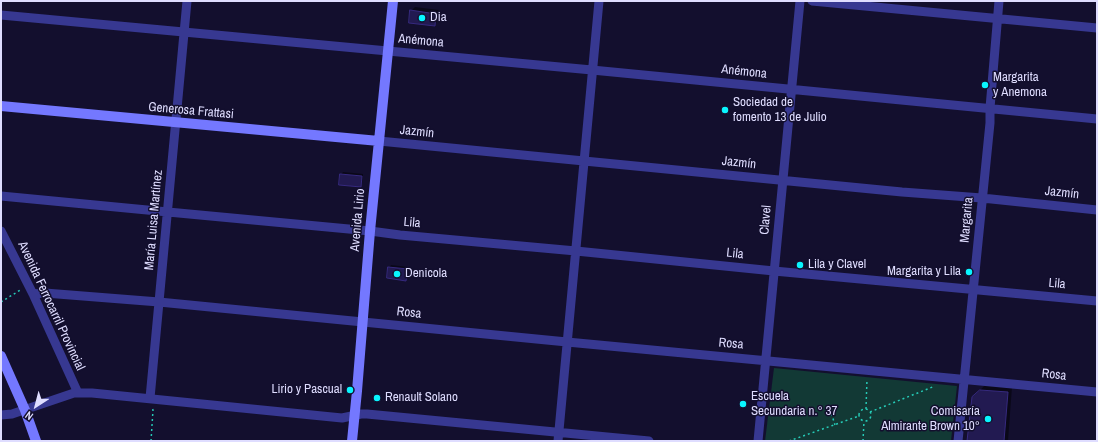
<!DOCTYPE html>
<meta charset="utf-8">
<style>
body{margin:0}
#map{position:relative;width:1098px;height:442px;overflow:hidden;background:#130f2e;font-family:"Archivo Narrow",sans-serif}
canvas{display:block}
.frame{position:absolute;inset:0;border:2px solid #dfddff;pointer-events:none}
.north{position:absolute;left:16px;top:386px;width:40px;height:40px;-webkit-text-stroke:3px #130f2e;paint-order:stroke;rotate:216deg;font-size:11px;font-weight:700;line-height:16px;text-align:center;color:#dfddff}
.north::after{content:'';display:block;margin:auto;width:14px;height:18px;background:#dfddff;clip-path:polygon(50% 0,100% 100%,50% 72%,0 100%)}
</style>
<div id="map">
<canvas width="1098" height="442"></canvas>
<div class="frame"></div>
<div class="north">N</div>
</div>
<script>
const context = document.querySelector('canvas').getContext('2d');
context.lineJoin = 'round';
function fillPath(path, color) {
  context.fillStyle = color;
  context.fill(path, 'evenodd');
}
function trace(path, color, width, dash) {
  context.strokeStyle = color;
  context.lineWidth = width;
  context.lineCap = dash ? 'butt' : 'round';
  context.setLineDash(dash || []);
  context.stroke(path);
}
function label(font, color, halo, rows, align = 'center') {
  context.font = font + ' "Archivo Narrow",sans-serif';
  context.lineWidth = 3;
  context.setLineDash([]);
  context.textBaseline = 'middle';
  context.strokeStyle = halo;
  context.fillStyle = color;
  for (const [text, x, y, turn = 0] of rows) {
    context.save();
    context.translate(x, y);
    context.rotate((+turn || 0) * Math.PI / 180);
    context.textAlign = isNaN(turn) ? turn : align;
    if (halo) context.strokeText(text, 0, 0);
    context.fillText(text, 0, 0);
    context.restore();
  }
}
fillPath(new Path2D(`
 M774,368L957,386L951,441H765Z`), '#123935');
fillPath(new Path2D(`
 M415,7L439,10L438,21L434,25L411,11Z
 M343,172L363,174L362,184L360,186L341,175Z
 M391,265L409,267L408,277L406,280L389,268Z
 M985,385L1012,387L1008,441H968L973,398Z`), '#0007');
const building = new Path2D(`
 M410,10L436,14L435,26L409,23Z
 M340,174L362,176L361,187L339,185Z
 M388,267L408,269L406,281L387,278Z
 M980,390L1008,392L1004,441H967L972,397Z`);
fillPath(building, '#221a51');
trace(building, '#362a7f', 1);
trace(new Path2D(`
 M1,302L22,289
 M859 415a6 6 0 1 1 12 0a6 6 0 1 1-12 0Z
 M830,409L835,425
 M866,409L867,379
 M870,412L935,386
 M151,441L153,410L152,408
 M789,441L859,416
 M863,441L864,421`), '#26cab6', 1.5, [2, 3]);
trace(new Path2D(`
 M812,1L1097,28
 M1,15L592,70L1097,119
 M379,141L902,192L982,198L1097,210
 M1,196L168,212L370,231L400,235L576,251L774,271L1097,301
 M1,231L33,294L78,393
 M33,294L45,293L159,302L567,342L1097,392
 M150,398L159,302L187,1
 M1,415L12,414L74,393H92L342,418L361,414H367L649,441
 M558,441L599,1
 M758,441L800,1
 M958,441L990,123V108L999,1`), '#373891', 9);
trace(new Path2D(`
 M1,106L379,141
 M1,356L25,410L36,441
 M352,441L357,391L370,231L393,1`), '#7478ff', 10);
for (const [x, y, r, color] of [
 [422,18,4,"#09f5ff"],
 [985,85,4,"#09f5ff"],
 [725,110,4,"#09f5ff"],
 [800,265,4,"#09f5ff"],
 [969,272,4,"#09f5ff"],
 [397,274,4,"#09f5ff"],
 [350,390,4,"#09f5ff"],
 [377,398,4,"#09f5ff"],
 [743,404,4,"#09f5ff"],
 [988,419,4,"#09f5ff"]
]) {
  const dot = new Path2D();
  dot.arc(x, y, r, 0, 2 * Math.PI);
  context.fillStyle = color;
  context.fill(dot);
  trace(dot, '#130f2e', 1.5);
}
label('13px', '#dfddff', '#130f2e', [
 ["Dia",430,18],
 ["Margarita",993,78],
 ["y Anemona",993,93],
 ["Sociedad de",733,103],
 ["fomento 13 de Julio",733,118],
 ["Lila y Clavel",808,265],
 ["Margarita y Lila",961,272,"right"],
 ["Denicola",405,274],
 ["Lirio y Pascual",342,390,"right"],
 ["Escuela",751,397],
 ["Secundaria n.° 37",751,412],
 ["Renault Solano",385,398],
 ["Comisaría",980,412,"right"],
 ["Almirante Brown 10°",980,427,"right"]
], 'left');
label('13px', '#dfddff', '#130f2e', [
 ["Anémona",421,41,5],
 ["Anémona",744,72,6],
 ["Generosa Frattasi",191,111,5],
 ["Jazmín",417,132,6],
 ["Jazmín",739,163,6],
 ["Jazmín",1062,193,6],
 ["María Luisa Martínez",154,220,-85],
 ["Avenida Lirio",358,220,-85],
 ["Clavel",766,220,-85],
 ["Margarita",967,220,-85],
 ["Lila",412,223,5],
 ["Lila",735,254,6],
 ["Lila",1057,284,5],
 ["Avenida Ferrocarril Provincial",51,306,65],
 ["Rosa",409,313,6],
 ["Rosa",731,344,5],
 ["Rosa",1054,375,6]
]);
</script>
